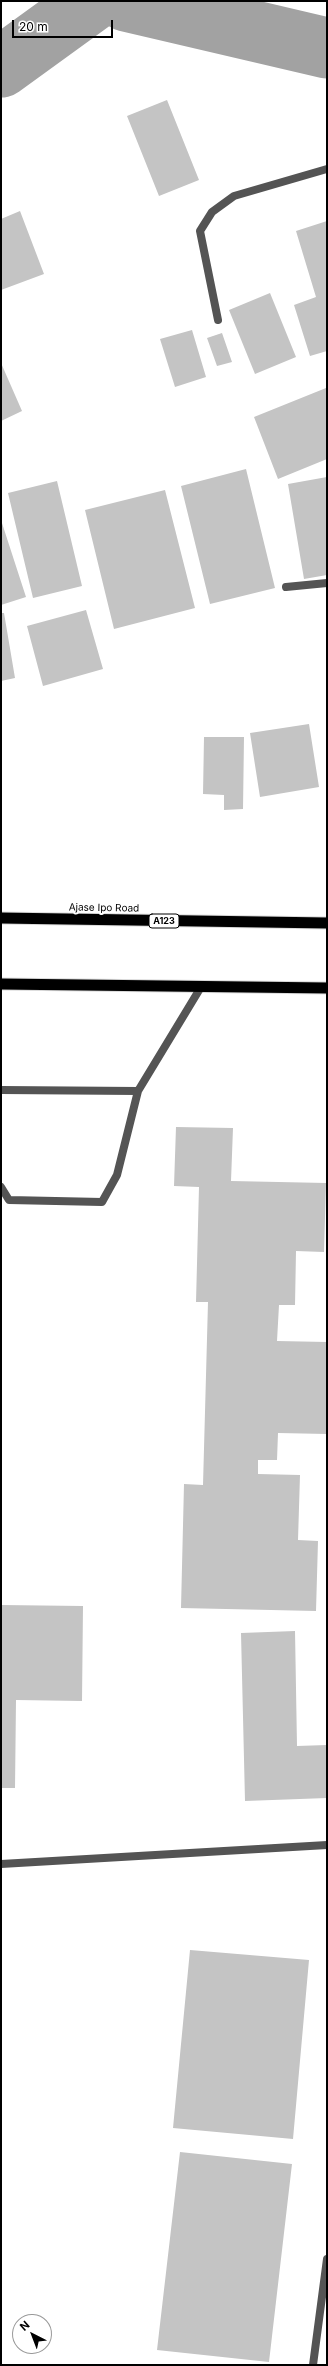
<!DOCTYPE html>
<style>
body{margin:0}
#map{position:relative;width:328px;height:2366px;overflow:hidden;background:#fff;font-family:Inter,sans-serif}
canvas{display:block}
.frame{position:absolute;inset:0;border:2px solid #000;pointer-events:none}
.north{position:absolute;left:12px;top:2314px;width:40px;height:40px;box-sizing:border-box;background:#fff;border:1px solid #999;border-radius:50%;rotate:318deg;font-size:11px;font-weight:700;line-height:16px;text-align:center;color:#000}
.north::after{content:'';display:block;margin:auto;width:14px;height:18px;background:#000;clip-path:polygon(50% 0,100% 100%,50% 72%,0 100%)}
.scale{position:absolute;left:12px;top:20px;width:101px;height:18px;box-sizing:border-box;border:2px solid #000;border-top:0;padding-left:5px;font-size:12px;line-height:14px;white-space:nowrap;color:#000;-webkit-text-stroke:3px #fff;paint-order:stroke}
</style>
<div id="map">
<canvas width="328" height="2366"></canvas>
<div class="frame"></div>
<div class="north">N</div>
<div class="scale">20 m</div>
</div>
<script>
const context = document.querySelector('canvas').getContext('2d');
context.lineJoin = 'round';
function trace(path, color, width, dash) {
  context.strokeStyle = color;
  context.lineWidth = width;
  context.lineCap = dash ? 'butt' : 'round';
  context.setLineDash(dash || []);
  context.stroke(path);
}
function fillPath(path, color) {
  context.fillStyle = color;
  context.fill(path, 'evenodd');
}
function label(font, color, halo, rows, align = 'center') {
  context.font = font + ' Inter,sans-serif';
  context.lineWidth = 4;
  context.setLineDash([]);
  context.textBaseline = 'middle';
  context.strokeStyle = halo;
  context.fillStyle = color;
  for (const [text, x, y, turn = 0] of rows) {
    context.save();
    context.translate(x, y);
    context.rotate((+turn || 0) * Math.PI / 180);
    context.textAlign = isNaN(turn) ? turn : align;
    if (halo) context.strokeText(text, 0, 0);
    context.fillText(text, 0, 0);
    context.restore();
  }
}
trace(new Path2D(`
 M126,1L327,48
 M1,67L92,1`), '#a2a2a2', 61);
fillPath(new Path2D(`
 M167,100L199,180L159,196L127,116Z
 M20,211L44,274L1,290V219Z
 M327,221V351L310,356L294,305L316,297L296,231Z
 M270,293L296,357L255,374L229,310Z
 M192,330L206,377L175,387L160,339Z
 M222,333L232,362L217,366L207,338Z
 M1,363L22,411L1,421Z
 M326,388L327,459L278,479L254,417Z
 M246,469L275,588L210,604L181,486Z
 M327,477V575L304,579L288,484Z
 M57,481L82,586L33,598L8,493Z
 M165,490L195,608L114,629L85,510Z
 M1,520L26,597L1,605Z
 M86,610L103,669L43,686L27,626Z
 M1,613H4L15,678L1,681Z
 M309,724L319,787L260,797L250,733Z
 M204,737H244L243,809L224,810V795L203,794Z
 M176,1127L233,1128L231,1181L326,1183L324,1252L296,1251L295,1305H279L277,1341L327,1342V1434L278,1433L277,1460H258V1474L300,1475L298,1540L318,1541L316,1611L181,1608L184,1484L203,1485L208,1302H196L199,1187L174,1186Z
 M1,1605L83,1606L82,1701L16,1700L15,1788H1Z
 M295,1631L297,1746L327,1745V1798L245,1801L241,1633Z
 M190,1950L309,1960L293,2139L173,2128Z
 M180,2152L292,2164L269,2362L157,2350Z`), '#c4c4c4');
const trunk = new Path2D(`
 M1,918L327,923
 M1,984L327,988`);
trace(trunk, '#dbdbdb', 13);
trace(new Path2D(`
 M1,1090L138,1091L201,987
 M1,1187L9,1200L102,1202L117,1175L138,1091
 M1,1864L327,1845
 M313,2365L327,2259`), '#545454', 8);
trace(new Path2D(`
 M218,320L200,231L212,212L234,196L327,169
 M286,587L327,583`), '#545454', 8);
trace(trunk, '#000', 11);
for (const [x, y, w] of [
 [164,921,30]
]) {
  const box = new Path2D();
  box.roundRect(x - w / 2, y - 7, w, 14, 3);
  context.fillStyle = '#fff';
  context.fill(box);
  trace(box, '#000', 1);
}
label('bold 9px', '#000', null, [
 ["A123",164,921]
]);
label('10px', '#000', '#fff', [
 ["Ajase Ipo Road",104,908,1]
]);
</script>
